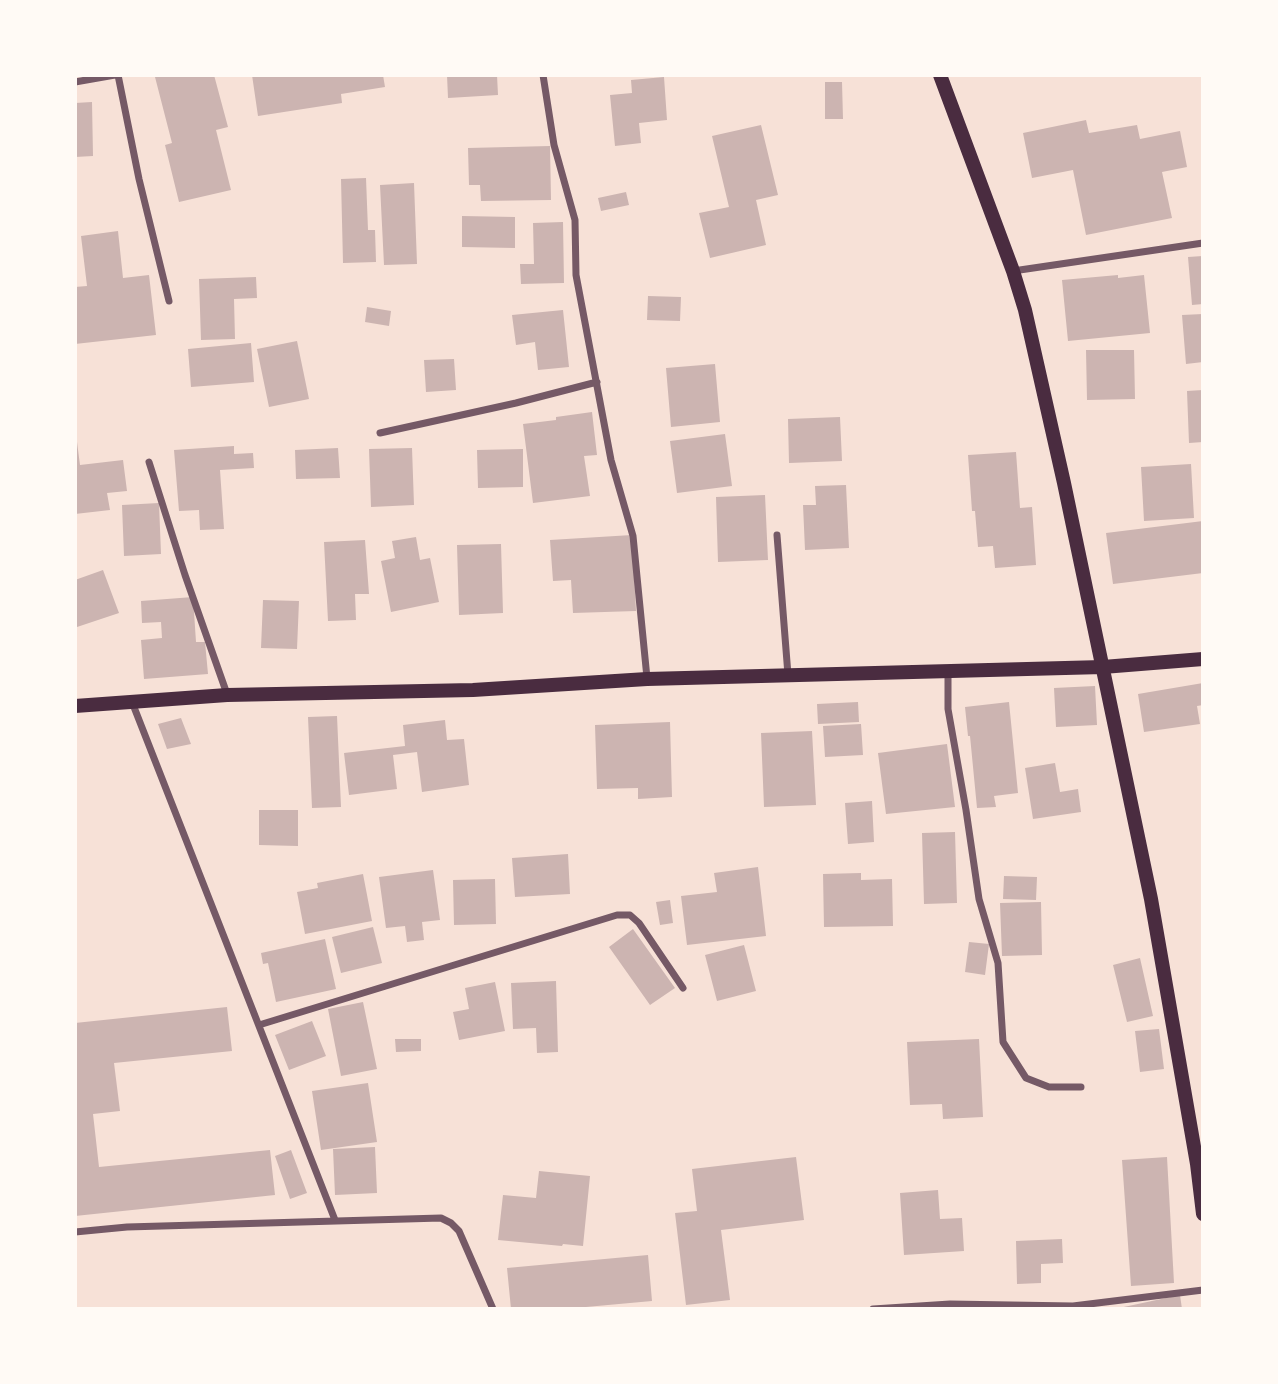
<!DOCTYPE html>
<style>
body{margin:0}
#map{position:relative;width:1278px;height:1384px;overflow:hidden;background:#f7e1d7;font-family:Montserrat,sans-serif}
canvas{display:block}
.frame{position:absolute;inset:0;border:77px solid #fffaf5;pointer-events:none}
</style>
<div id="map">
<canvas width="1278" height="1384"></canvas>
<div class="frame"></div>
</div>
<script>
const context = document.querySelector('canvas').getContext('2d');
context.lineJoin = 'round';
function fillPath(path, color) {
  context.fillStyle = color;
  context.fill(path, 'evenodd');
}
function trace(path, color, width, dash) {
  context.strokeStyle = color;
  context.lineWidth = width;
  context.lineCap = dash ? 'butt' : 'round';
  context.setLineDash(dash || []);
  context.stroke(path);
}
fillPath(new Path2D(`
 M161,75H214L228,127L216,130L231,190L179,202L165,145L172,143L155,77Z
 M252,75H383L385,87L341,94L342,103L258,116Z
 M447,75H497L498,95L448,98Z
 M664,77L667,120L639,123L641,143L615,146L610,95L632,93L631,80Z
 M825,82H842L843,119H825Z
 M92,102L93,156L75,157V103Z
 M1086,120L1089,133L1137,125L1140,139L1180,131L1187,167L1162,172L1172,218L1086,235L1073,170L1032,178L1023,133Z
 M761,125L778,195L756,200L766,245L710,258L699,213L729,207L712,136Z
 M550,146L551,200L481,201L480,185H469L468,148Z
 M366,178L368,230H375L376,262L343,263L341,179Z
 M414,183L417,264L384,265L380,185Z
 M626,192L629,205L601,211L598,198Z
 M462,216L515,217V248L462,247Z
 M563,222L564,283L521,284L520,264H534L533,223Z
 M118,231L123,278L149,275L156,335L75,344V287L87,286L81,236Z
 M1203,256V304L1192,305L1188,257Z
 M1118,275V278L1144,275L1150,333L1068,341L1062,280Z
 M256,277L257,298L234,299L235,339L201,340L199,279Z
 M648,296L681,297L680,321L647,320Z
 M367,307L391,311L389,326L365,322Z
 M563,310L569,367L538,370L535,342L516,345L512,315Z
 M1203,314V362L1186,364L1182,315Z
 M297,341L309,399L269,407L257,349Z
 M251,343L254,382L191,387L188,349Z
 M1086,350H1134L1135,399L1087,400Z
 M454,359L456,390L426,392L424,360Z
 M715,364L720,422L671,427L666,368Z
 M1203,390V442L1189,443L1187,391Z
 M592,412L597,455L584,456L590,496L533,503L523,424L556,420V417Z
 M840,417L842,461L789,463L788,419Z
 M725,434L732,486L677,493L670,441Z
 M75,442H77L80,465L123,460L127,491L107,493L110,510L75,514Z
 M234,446V454L253,453L254,468L220,470L224,529L200,530L199,510L179,511L174,450Z
 M338,448L340,478L296,479L295,450Z
 M412,448L414,505L371,507L369,449Z
 M523,449V487L478,488L477,450Z
 M1016,452L1020,508L1032,507L1036,565L995,568L993,546L978,547L975,511H972L968,455Z
 M1191,464L1194,518L1144,521L1141,467Z
 M846,485L849,548L805,550L803,505H816L815,486Z
 M765,495L768,560L718,562L716,497Z
 M159,503L161,554L124,556L122,505Z
 M1203,521V573L1113,584L1106,533Z
 M632,535L636,611L573,613L571,580L553,581L550,540Z
 M416,537L420,560L430,558L439,602L391,612L381,561L395,558L392,541Z
 M365,540L369,594H355L356,620L328,621L324,542Z
 M501,544L503,613L459,615L457,545Z
 M103,570L119,613L77,627L75,623V580Z
 M193,597L196,642H205L208,674L144,679L141,640L162,638L161,622L142,623L141,601Z
 M263,600L299,601L297,649L261,648Z
 M1203,683V705L1197,706L1200,724L1144,732L1138,694Z
 M1095,686L1097,725L1056,727L1054,688Z
 M858,702L859,722L818,724L817,704Z
 M1009,702L1018,793L994,796L996,807L977,808L970,736H968L965,707Z
 M337,716L341,807L312,808L308,717Z
 M181,718L191,744L167,749L158,724Z
 M445,720L447,740L464,739L469,785L422,792L417,752L393,755L397,789L349,795L344,753L405,746L403,725Z
 M670,722L672,797L638,799V788L597,789L595,725Z
 M861,724L863,755L825,757L823,726Z
 M812,731L816,805L764,807L761,733Z
 M947,744L955,807L886,814L878,753Z
 M1055,763L1060,792L1078,789L1081,812L1033,819L1025,768Z
 M872,801L874,842L848,844L845,803Z
 M259,810H298V846L259,845Z
 M955,832L957,903L924,904L922,833Z
 M568,854L570,894L515,897L512,858Z
 M758,867L766,936L687,945L681,896L717,892L714,873Z
 M433,870L440,920L422,922L424,940L407,942L405,926L386,928L379,877Z
 M861,873V880L892,879L893,926L824,927L823,874Z
 M363,874L372,921L305,934L297,892L318,888L317,883Z
 M1004,876L1037,877L1036,900L1003,899Z
 M495,879L496,924L454,925L453,880Z
 M670,900L673,923L660,925L656,902Z
 M1041,902L1042,955L1002,956L1000,903Z
 M373,927L382,963L341,973L332,937Z
 M633,929L675,988L650,1005L609,947Z
 M325,939L336,989L276,1002L268,963L263,964L261,953Z
 M969,942L989,944L985,975L965,972Z
 M744,945L756,991L717,1001L705,955Z
 M1140,958L1153,1016L1127,1022L1113,965Z
 M556,981L558,1052L537,1053L536,1028L513,1029L511,983Z
 M495,982L505,1031L459,1040L453,1012L469,1009L465,988Z
 M363,1002L377,1069L341,1076L328,1009Z
 M227,1007L232,1051L114,1063L120,1111L93,1114L99,1167L270,1150L275,1195L75,1216V1023Z
 M312,1021L326,1056L289,1070L275,1035Z
 M1159,1029L1164,1069L1140,1072L1135,1031Z
 M395,1039H421V1051L396,1052Z
 M979,1039L983,1117L943,1119L942,1104L910,1105L907,1042Z
 M368,1083L377,1142L321,1150L312,1091Z
 M375,1147L377,1193L335,1195L333,1149Z
 M291,1150L307,1193L290,1199L275,1156Z
 M796,1157L804,1220L721,1230L730,1300L686,1305L675,1213L697,1211L692,1169Z
 M1167,1157L1174,1283L1131,1286L1122,1160Z
 M539,1171L590,1176L583,1246L563,1244L562,1246L498,1240L503,1195L536,1198Z
 M938,1190L940,1219L962,1218L964,1251L904,1255L900,1193Z
 M1062,1239L1063,1263L1041,1264V1283L1017,1284L1016,1241Z
 M648,1255L652,1301L564,1309H511L507,1268Z
 M1180,1295L1182,1309H1119V1308Z`), '#ccb4b1');
trace(new Path2D(`
 M118,75L139,179L169,301
 M543,75L554,145L575,220L576,275L611,460L633,536L647,678
 M75,82L115,75
 M1013,271L1203,243
 M380,433L516,403L597,382
 M149,462L185,575L227,694
 M777,535L788,675
 M948,672V709L966,810L979,899L998,963L1003,1042L1026,1078L1049,1087H1081
 M132,702L335,1220
 M259,1025L617,915H630L639,923L683,988
 M75,1232L127,1227L441,1218L451,1223L459,1231L493,1309
 M873,1309L950,1304L1073,1306L1203,1290`), '#755966', 7);
trace(new Path2D(`
 M940,75L1013,271L1025,310L1064,483L1151,899L1197,1164L1203,1214
 M75,706L227,695L473,690L647,679L1103,667L1203,659`), '#4a2c40', 14);
</script>
